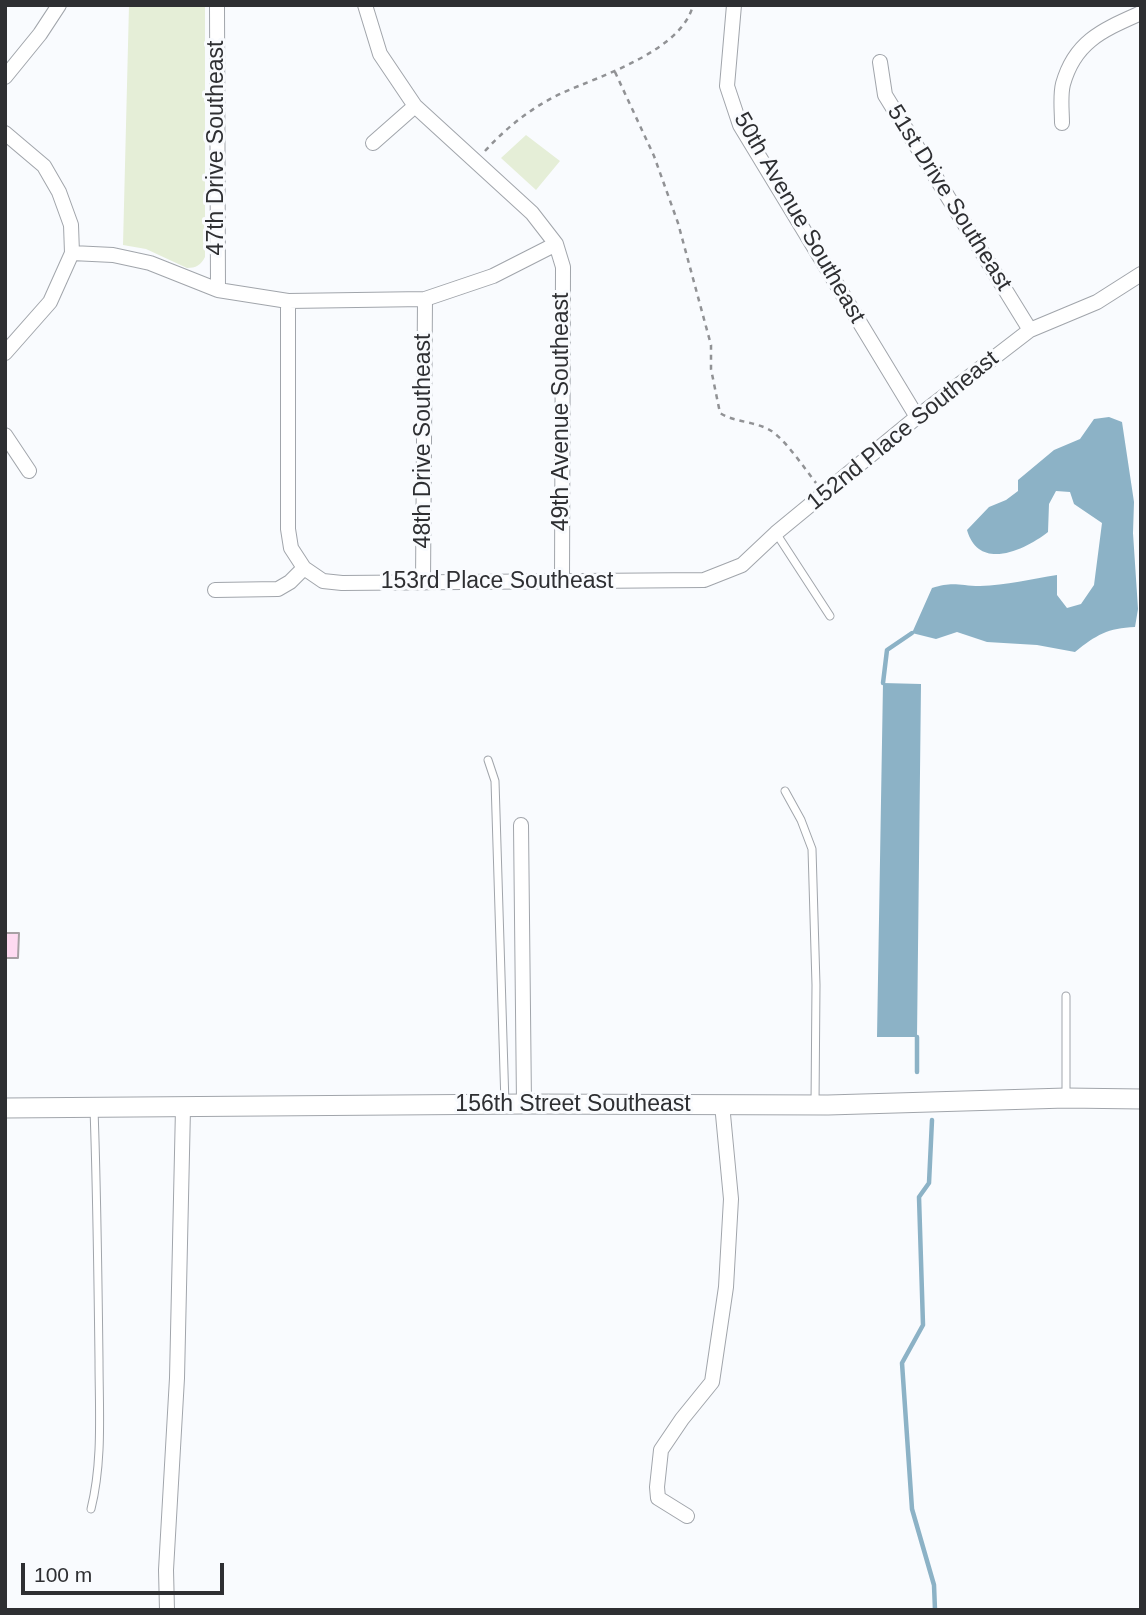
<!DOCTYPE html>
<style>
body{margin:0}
#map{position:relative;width:1146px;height:1615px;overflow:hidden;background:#f9fbfe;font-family:Helvetica,sans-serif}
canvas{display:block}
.frame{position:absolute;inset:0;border:7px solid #2e2f32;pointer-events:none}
.scale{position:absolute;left:21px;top:1563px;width:203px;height:32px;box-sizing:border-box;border:4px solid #2e2f32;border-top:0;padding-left:9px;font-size:21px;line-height:24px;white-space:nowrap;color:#2e2f32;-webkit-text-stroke:5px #f9fbfe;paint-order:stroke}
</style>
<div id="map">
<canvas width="1146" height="1615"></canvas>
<div class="frame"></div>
<div class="scale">100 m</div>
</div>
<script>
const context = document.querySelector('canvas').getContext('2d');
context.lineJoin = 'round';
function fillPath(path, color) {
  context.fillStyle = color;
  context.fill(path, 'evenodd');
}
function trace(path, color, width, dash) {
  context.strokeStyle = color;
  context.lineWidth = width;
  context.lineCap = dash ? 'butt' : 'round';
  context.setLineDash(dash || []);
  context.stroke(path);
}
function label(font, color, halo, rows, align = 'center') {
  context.font = font + ' Helvetica,sans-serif';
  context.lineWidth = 6;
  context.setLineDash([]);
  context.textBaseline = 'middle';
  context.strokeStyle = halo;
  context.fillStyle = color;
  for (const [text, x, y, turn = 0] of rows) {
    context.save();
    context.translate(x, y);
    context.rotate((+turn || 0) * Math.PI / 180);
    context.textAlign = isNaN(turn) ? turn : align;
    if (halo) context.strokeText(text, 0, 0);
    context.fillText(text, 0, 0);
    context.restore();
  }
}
fillPath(new Path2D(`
 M129,5H205V257C201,265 196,268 187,268L146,249L123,245Z
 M526,135L560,161L536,190L501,158Z`), '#e5eed7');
fillPath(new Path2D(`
 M1109,417L1122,422L1134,502L1133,533L1138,609L1135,627C1108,628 1096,635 1075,652L1037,645L987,642L957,632L936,639L912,633L932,588C954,581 959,586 980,586C1006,585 1032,579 1057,575V595L1067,608L1081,604L1094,585L1102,523L1074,504L1070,492L1056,491L1049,504L1048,532C1025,550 979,572 967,530L989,507L1006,500L1018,491V480L1054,450L1080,439L1094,419Z
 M883,683L921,684L917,1037H877Z`), '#8cb2c6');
trace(new Path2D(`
 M883,683L887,650L912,633
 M917,1072V1037
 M932,1120L929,1183L919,1197L923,1325L902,1363L912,1509L934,1585L935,1610`), '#8cb2c6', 4.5);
const building = new Path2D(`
 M5,933H19L18,958H5Z`);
fillPath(building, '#fedaf1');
trace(building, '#a7a0a4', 2);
const lane = new Path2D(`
 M776,533L830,616
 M488,760L495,781L505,1104
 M785,791L801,820L812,849L816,985L815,1104
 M1066,996V1096
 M91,1509C103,1461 99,1409 99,1360C98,1277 97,1193 94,1109`);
const street = new Path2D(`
 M217,5L218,290
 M365,5L380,54L415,106L532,213L556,244L563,267L562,581
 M734,5L727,86L740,125L917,417
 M880,62L885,95L1030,330
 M5,77L40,34L59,5
 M1062,123C1062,111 1060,96 1063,84C1075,41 1103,30 1141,13
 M5,133L44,166L59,192L71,225L72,253L50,302L5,353
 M373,143L415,106
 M72,253L113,255L150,263L218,290L288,301L425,299L493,276L556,244
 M288,301V529L291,548L304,568
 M5,435L29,471
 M423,583L425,299
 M215,590L278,589L290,582L304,568L323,581L342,583L704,580L742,565L776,533L917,417L1030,330L1097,302L1141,274
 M521,825L524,1104
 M687,1516L658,1498L657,1487L661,1450L682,1419L712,1382L726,1287L731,1199L722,1104
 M167,1610L166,1570L177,1378L183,1108`);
const secondary = new Path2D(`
 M5,1108L524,1104L828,1105L1066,1098L1141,1099`);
trace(lane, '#a1a5ab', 9);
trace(street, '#a1a5ab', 16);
trace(secondary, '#a1a5ab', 21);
trace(new Path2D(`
 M615,72L654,156L678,223L711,345V369L720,413C734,422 752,421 768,429C784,437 804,468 816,483
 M485,151C507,127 532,107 562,93C600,76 682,51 693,5`), '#919295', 2.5, [5, 5]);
trace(lane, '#fff', 7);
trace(street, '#fff', 14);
trace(secondary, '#fff', 19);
label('23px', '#2e2f32', '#f9fbfe', [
 ["47th Drive Southeast",217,148,-90],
 ["51st Drive Southeast",949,198,58],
 ["50th Avenue Southeast",799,218,60],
 ["49th Avenue Southeast",562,412,-90],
 ["152nd Place Southeast",903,431,-39],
 ["48th Drive Southeast",424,441,-90],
 ["153rd Place Southeast",497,582],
 ["156th Street Southeast",573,1105]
]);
</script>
